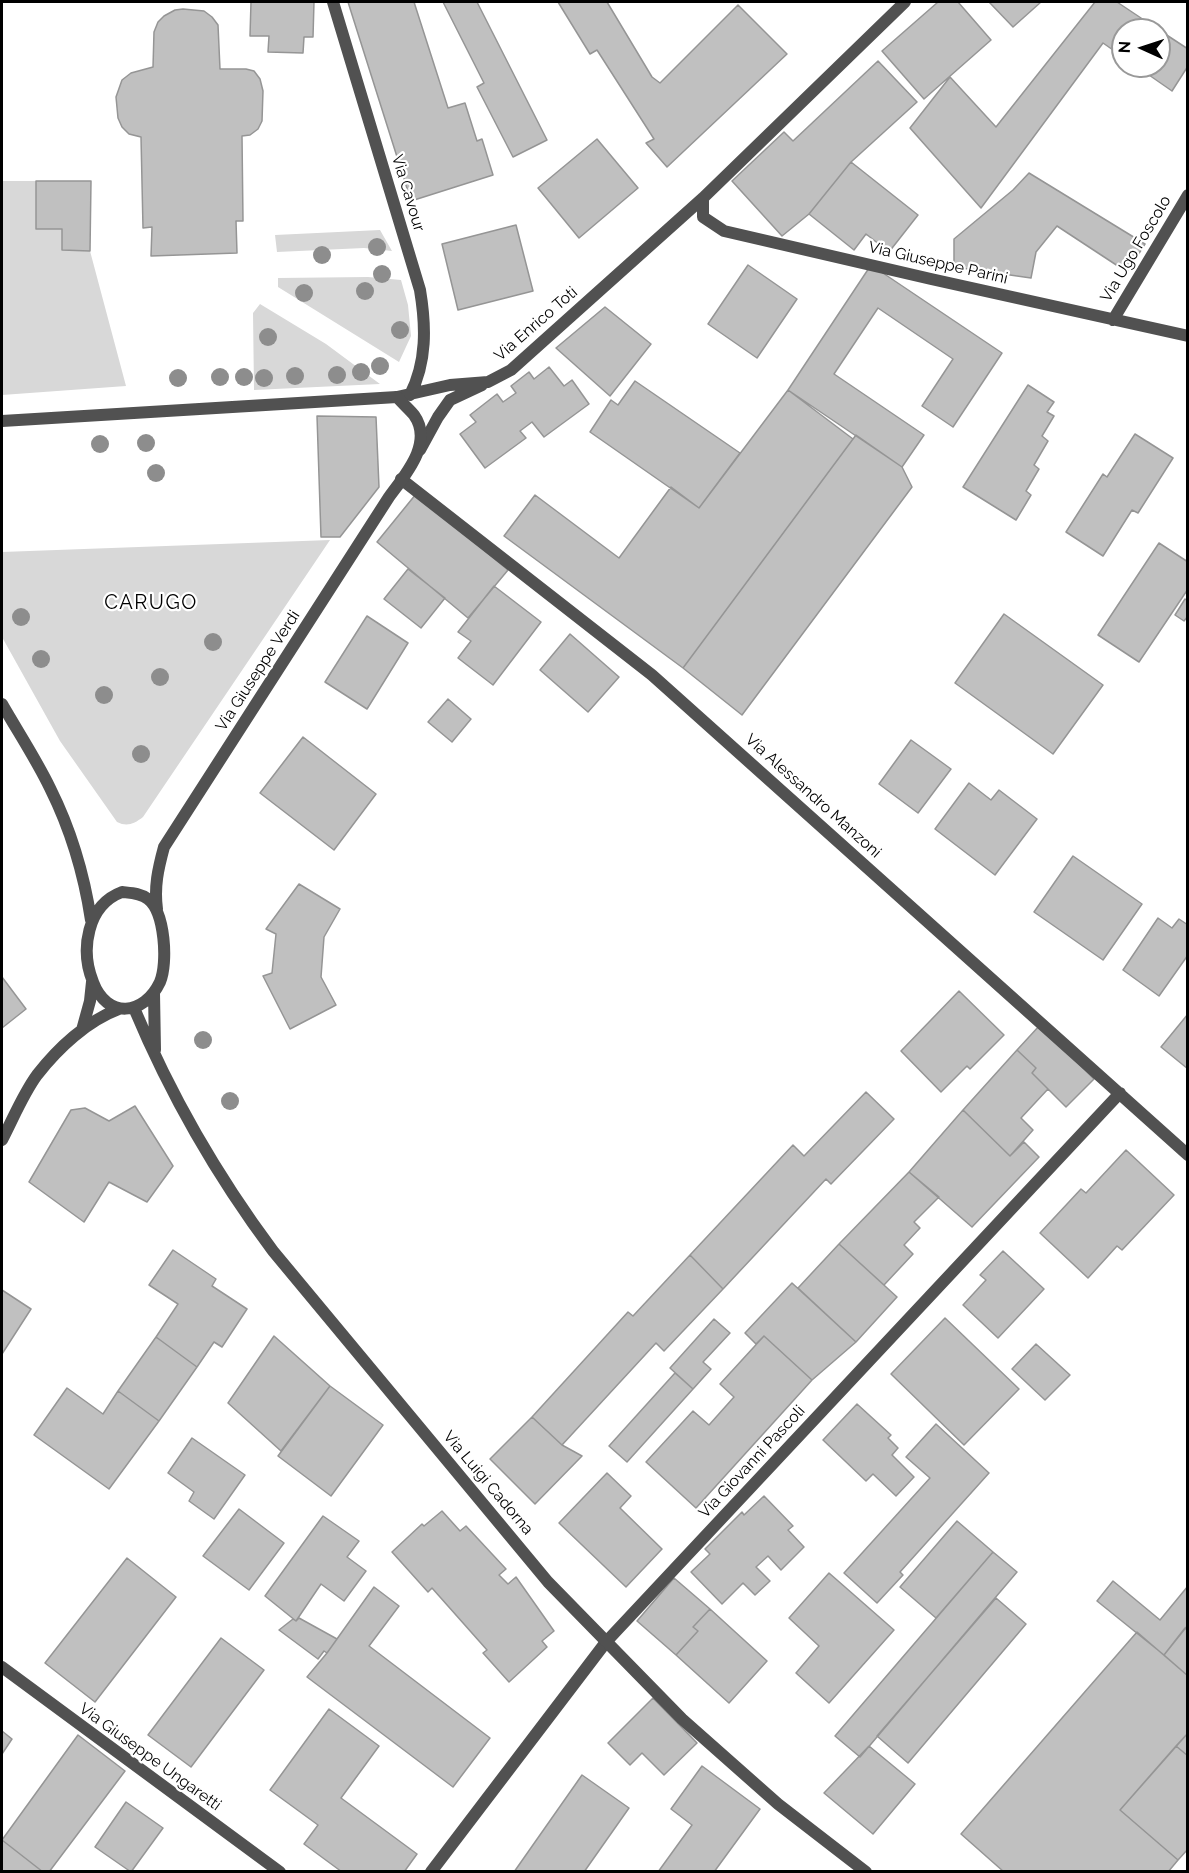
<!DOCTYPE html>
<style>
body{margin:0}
#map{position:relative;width:1189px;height:1873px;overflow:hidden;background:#fff;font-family:Raleway,sans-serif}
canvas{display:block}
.frame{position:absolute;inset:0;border:3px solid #000;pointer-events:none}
.north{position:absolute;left:1111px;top:18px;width:60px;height:60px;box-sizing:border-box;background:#fff;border:2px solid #999;border-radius:50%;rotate:273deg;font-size:16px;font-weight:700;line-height:24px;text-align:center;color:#000}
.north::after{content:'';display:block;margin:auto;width:21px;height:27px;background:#000;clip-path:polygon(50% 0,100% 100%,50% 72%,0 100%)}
</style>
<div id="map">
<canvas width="1189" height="1873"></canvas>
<div class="frame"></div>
<div class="north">N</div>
</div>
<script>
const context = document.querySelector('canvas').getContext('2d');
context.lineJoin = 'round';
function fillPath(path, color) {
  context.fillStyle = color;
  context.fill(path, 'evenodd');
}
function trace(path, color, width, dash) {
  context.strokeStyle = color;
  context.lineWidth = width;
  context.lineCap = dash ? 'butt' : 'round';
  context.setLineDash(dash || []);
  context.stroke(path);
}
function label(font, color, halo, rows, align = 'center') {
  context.font = font + ' Raleway,sans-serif';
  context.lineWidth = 4.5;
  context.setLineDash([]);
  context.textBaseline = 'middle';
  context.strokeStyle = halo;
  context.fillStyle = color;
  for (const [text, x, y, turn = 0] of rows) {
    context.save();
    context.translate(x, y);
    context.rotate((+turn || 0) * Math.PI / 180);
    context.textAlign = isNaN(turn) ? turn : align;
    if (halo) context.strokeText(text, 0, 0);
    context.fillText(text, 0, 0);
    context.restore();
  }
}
fillPath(new Path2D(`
 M2,181H36V229H62V250L90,251L126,386L2,395Z
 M380,230L392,251L364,248L277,252L275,235Z
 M368,277L401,280L408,305L411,336L399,362L278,287V278Z
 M260,304L326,344L380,384L254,390L253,313Z
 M330,540L143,817C134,824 127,827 117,822L60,741L2,637V552Z`), '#d8d8d8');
const building = new Path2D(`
 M251,2H314L313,37H304L303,53L268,52L269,36H250Z
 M348,2H414L448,108L465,103L477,141L482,139L493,175L411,201Z
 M443,2H477L547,140L513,157L477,87L484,83Z
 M558,2H607L652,77L660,83L738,5L787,54L667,167L646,143L654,139L597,50L590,54Z
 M938,2H958L991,40L924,99L882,51Z
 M989,2H1041L1013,27Z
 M1095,2H1117L1159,30H1123V57L1103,43L981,208L910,128L950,77L996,127Z
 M183,9L204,11L212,17L218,25L220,69H246L254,71L260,79L263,91L262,121L258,129L250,135L242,136L243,221H236L237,253L151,256L152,227L143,228L141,137L129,134L122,127L118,118L116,97L122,80L131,73L153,67L154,32L158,22L164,16L175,10Z
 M1159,30L1188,49V66L1172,91L1136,66H1159Z
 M878,61L917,102L851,162L809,214L782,236L732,181L784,132L793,141Z
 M597,139L638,188L579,238L538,188Z
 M851,162L918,215L889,252L866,234L854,250L809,214Z
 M1029,173L1145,244L1127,272L1057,226L1036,252L1031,278L954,267V239L1013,190Z
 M36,181H91L90,251L62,250V229H36Z
 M516,225L533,291L458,310L442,244Z
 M748,265L797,299L757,358L708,324Z
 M871,265L1002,353L953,427L922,406L953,359L878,308L834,374L924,435L902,467L788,390Z
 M605,307L651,344L610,396L556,348Z
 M549,367L564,386L572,380L589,404L544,437L532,422L520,431L526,438L485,468L460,434L476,422L470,415L497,394L503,402L516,393L511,386L529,372L534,379Z
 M635,381L740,453L699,508L590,432L611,400L618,405Z
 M1028,385L1054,402L1047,412L1054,416L1042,436L1048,441L1034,465L1039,469L1026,491L1031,495L1016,520L963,487Z
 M788,390L853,439L683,668L504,536L535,495L619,558L671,487L699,508Z
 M317,416L376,417L379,487L340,537H321Z
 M1135,434L1173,458L1138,513L1132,510L1103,556L1066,532L1103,474L1107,477Z
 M856,435L902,467L912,487L742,715L683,668Z
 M416,494L508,570L468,618L377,542Z
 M1159,543L1188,562V589L1139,662L1098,635Z
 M408,569L445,598L421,628L384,599Z
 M494,586L541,622L493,685L458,658L471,641L458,632Z
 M1185,599L1188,601V616L1184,621L1175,615Z
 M1004,614L1103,685L1053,754L955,683Z
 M367,616L408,643L367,709L325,682Z
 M570,634L619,677L588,712L540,670Z
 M448,699L471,719L452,742L428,722Z
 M303,737L376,794L334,850L260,793Z
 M911,740L951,769L918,813L879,784Z
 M969,783L991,800L999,790L1037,819L995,875L935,829Z
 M1073,856L1142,904L1103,960L1034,912Z
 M299,884L340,909L324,937L321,977L336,1005L290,1029L263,976L272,973L276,934L266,929Z
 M1158,918L1172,928L1179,919L1188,925V955L1159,996L1123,970Z
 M2,977L26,1009L2,1028Z
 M959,991L1004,1035L970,1069L967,1066L941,1092L901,1051Z
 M1188,1014V1069L1161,1047Z
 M1040,1025L1094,1079L1066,1107L1032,1073L1036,1068L1017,1050Z
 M1017,1050L1036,1068L1032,1073L1048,1089L1021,1118L1033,1130L1010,1156L963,1110Z
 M866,1092L894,1119L831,1184L826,1179L723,1289L690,1255L793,1145L804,1156Z
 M135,1106L173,1166L147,1202L109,1182L84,1222L29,1182L71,1110L85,1108L109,1121Z
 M963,1110L1010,1156L1024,1142L1039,1157L972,1227L909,1172Z
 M1126,1150L1174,1195L1122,1250L1117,1246L1088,1278L1040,1233L1081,1189L1086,1193Z
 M909,1172L939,1197L914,1222L920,1228L904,1245L913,1254L884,1285L839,1244Z
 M839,1244L897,1297L856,1342L798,1288Z
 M173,1250L216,1279L212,1286L247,1309L222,1347L214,1342L197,1367L156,1337L178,1304L149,1285Z
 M1003,1251L1044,1289L998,1338L963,1305L986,1280L980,1275Z
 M690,1255L723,1289L664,1351L656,1343L562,1445L532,1417L628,1312L633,1316Z
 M792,1283L856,1342L812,1380L764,1336L756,1344L745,1333Z
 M2,1290L31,1309L2,1354Z
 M945,1318L1019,1389L964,1445L891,1374Z
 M714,1319L730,1333L703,1362L711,1369L693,1389L670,1368Z
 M274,1336L330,1386L281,1451L228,1403Z
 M764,1336L812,1380L696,1508L646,1462L693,1411L709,1425L734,1397L720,1384Z
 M156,1337L197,1367L159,1421L118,1391Z
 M1036,1344L1070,1375L1045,1400L1012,1369Z
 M675,1373L693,1389L627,1462L609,1446Z
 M330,1386L383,1425L331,1496L278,1456Z
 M67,1388L103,1414L118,1391L159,1421L109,1489L34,1435Z
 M857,1404L891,1435L888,1438L898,1448L892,1455L914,1477L896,1496L873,1474L866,1481L823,1440Z
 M532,1417L562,1445L582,1456L535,1504L490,1459Z
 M936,1424L989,1473L900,1572L903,1575L877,1603L844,1573L930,1478L906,1457Z
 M192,1438L245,1475L214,1519L189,1501L194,1492L168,1473Z
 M607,1473L631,1496L620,1508L662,1549L626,1587L559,1523Z
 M764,1496L793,1526L788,1530L804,1547L781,1570L768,1556L756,1567L770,1581L755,1595L743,1583L722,1604L691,1572L710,1554L705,1549L742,1512L744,1515Z
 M239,1509L284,1543L249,1590L203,1556Z
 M442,1511L460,1531L466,1526L506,1569L499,1575L508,1584L516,1577L554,1631L542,1641L547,1647L509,1682L483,1653L487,1650L432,1588L428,1592L392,1552L422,1524L424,1526Z
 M323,1516L359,1541L347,1557L366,1571L344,1601L321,1584L296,1621L265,1596Z
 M957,1521L993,1552L936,1618L900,1587Z
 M993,1552L1017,1572L860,1757L835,1736Z
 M127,1558L176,1597L95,1702L45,1663Z
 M829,1573L894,1630L829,1703L796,1673L819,1646L789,1618Z
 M674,1578L710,1609L693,1627L698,1631L676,1655L637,1621Z
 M1113,1581L1160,1620L1188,1586V1625L1164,1655L1097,1601Z
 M374,1587L399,1606L369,1646L490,1738L453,1787L307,1677L327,1653Z
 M996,1598L1026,1624L908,1763L877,1736Z
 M710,1609L767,1661L729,1703L676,1655L698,1631L693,1627Z
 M299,1618L337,1639L327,1653L324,1651L318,1659L279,1630L293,1619L296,1621Z
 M1185,1628L1188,1631V1676L1164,1655Z
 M1137,1632L1188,1676V1733L1120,1810L1178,1860L1168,1872H1004L961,1834Z
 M221,1638L264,1670L191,1767L148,1735Z
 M653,1698L697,1743L664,1775L642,1753L630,1765L608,1743Z
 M329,1709L379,1746L341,1798L417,1854L404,1872H342L304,1844L318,1825L270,1790Z
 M2,1731L12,1739L2,1754Z
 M1188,1733V1756L1176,1746Z
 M78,1735L125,1771L49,1872H43L2,1840Z
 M869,1746L915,1784L873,1834L824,1793Z
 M1176,1746L1188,1756V1849L1178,1860L1120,1810Z
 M702,1766L760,1809L714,1872H658L692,1825L671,1809Z
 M582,1775L629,1808L584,1872H514Z
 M126,1802L163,1828L131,1872L95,1847Z
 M2,1840L43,1872H2Z`);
fillPath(building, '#c0c0c0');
trace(building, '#959595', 1.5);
trace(new Path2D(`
 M333,2L420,290C426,326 427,362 410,395
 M703,198V217L724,231L931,279L1188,336
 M1113,320L1188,195
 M397,397L450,385L488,382L511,370L703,198L905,2
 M420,450L438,417L450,400L482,385
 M401,479L652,675L1188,1155
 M2,1667L280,1872
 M431,1872L606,1642L1120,1093`), '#515151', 12);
trace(new Path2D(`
 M2,421L397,397C402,403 409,409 414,415C434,443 405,475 389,497L164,847C158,869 154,887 157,909
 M2,704C18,732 36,759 50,788C71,830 84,874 91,920
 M122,892C131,893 140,893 148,899C165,912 168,963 160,982C144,1016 107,1019 93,982C80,950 87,905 122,892Z
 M154,993L155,1050
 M134,1008C170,1094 217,1176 273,1251L548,1582L682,1719L778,1804L866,1872
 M82,1030L90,1001L92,982
 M2,1140C13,1119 23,1094 37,1075C58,1048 87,1021 119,1009`), '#515151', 12);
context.fillStyle = '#8d8d8d';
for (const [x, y] of [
 [377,247],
 [322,255],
 [382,274],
 [365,291],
 [304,293],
 [400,330],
 [268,337],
 [380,366],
 [361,372],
 [337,375],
 [295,376],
 [220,377],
 [244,377],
 [178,378],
 [264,378],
 [146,443],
 [100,444],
 [156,473],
 [21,617],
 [213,642],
 [41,659],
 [160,677],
 [104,695],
 [141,754],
 [203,1040],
 [230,1101]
]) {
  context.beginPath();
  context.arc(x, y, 9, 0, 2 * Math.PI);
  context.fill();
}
label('16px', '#000', '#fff', [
 ["Via Cavour",408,193,73],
 ["Via Ugo Foscolo",1136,249,-59],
 ["Via Giuseppe Parini",938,263,13],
 ["Via Enrico Toti",536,324,-41],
 ["Via Giuseppe Verdi",258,671,-57],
 ["Via Alessandro Manzoni",813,796,42],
 ["Via Giovanni Pascoli",752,1462,-47],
 ["Via Luigi Cadorna",488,1483,50],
 ["Via Giuseppe Ungaretti",150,1757,36]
]);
context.letterSpacing = '1.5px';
label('20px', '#000', '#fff', [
 ["CARUGO",151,603]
]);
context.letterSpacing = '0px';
</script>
